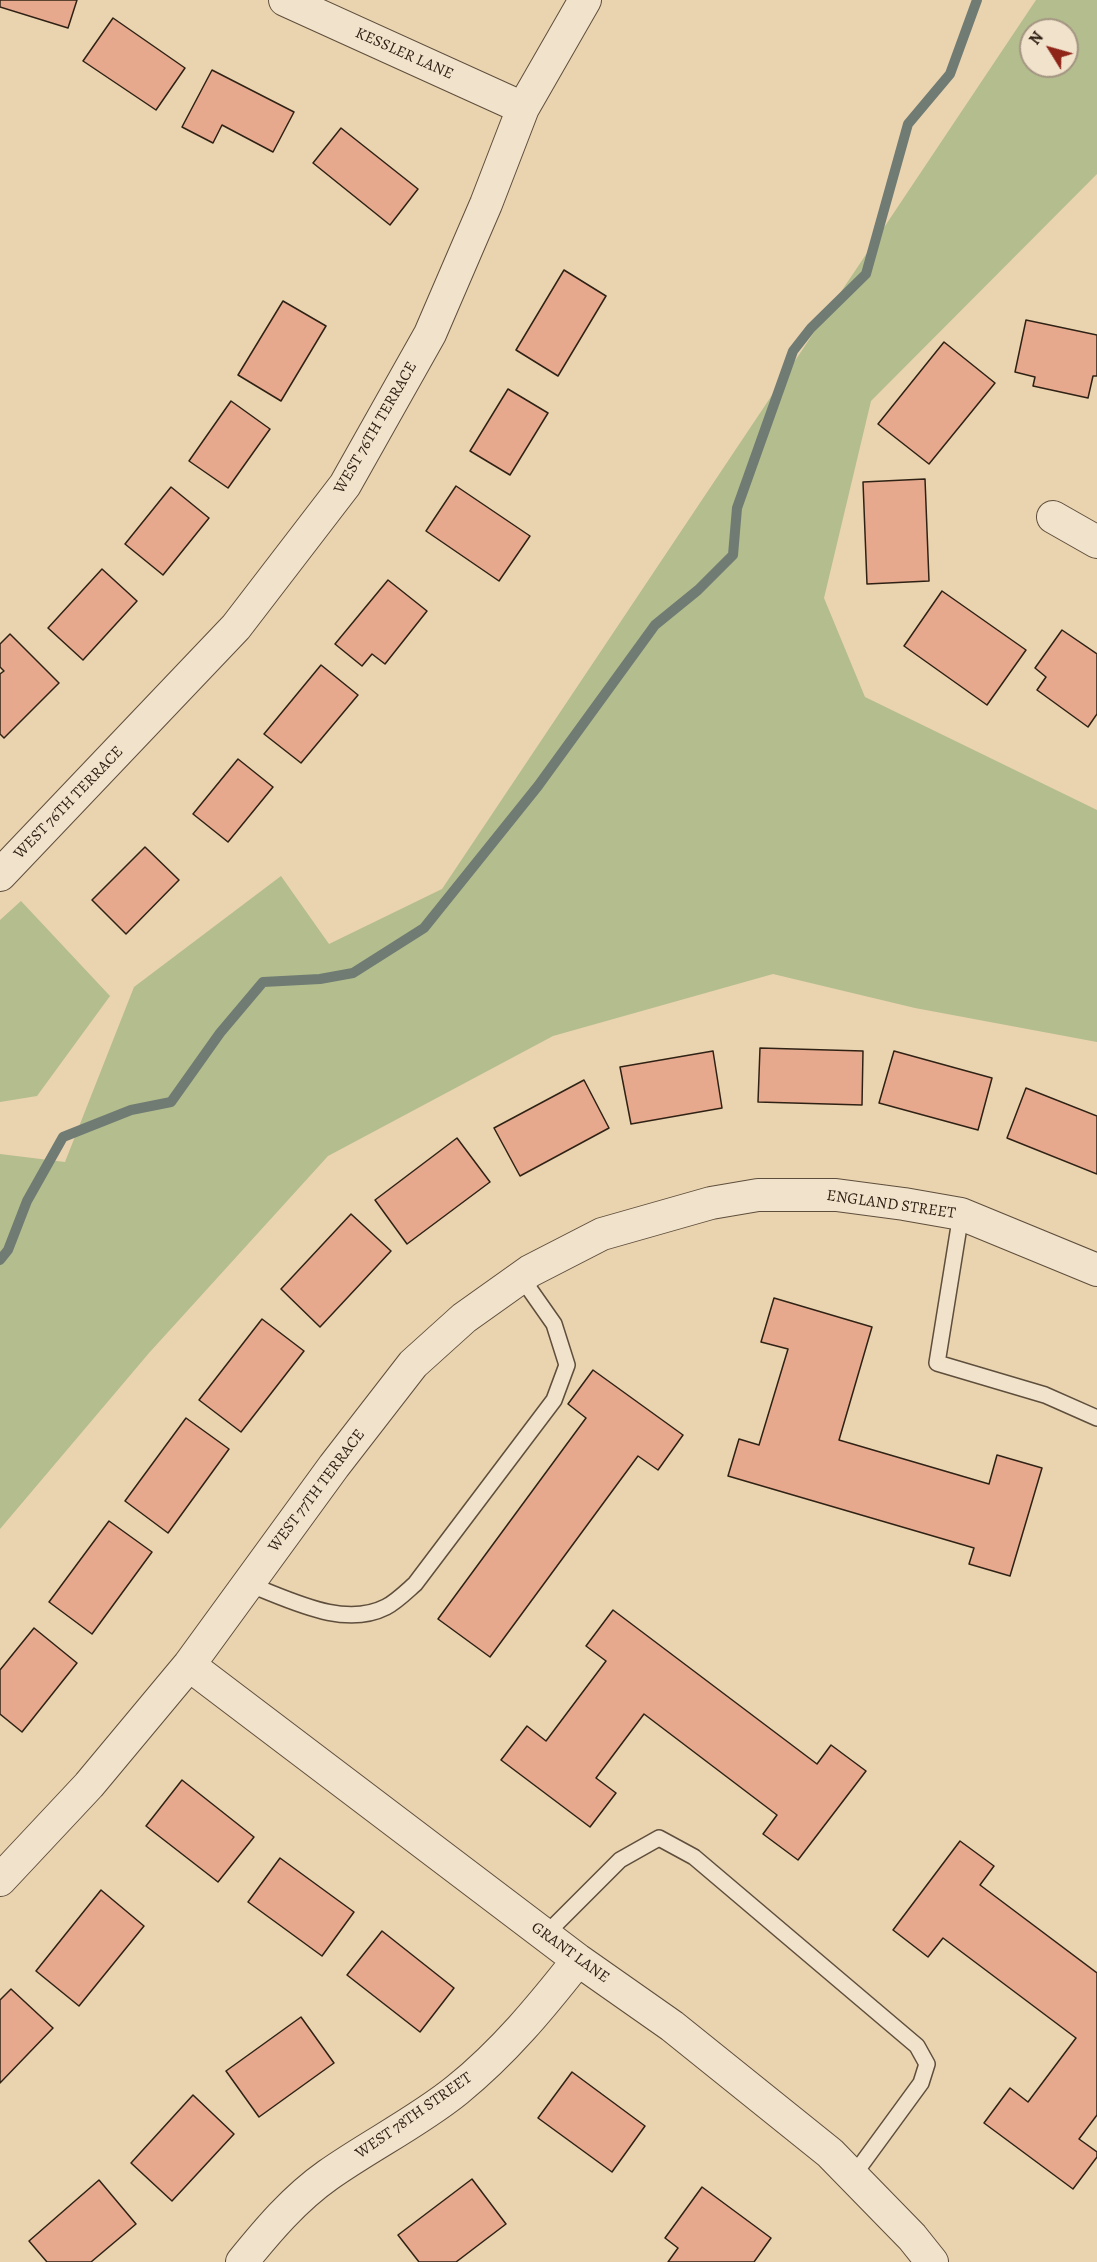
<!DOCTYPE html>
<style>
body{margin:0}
#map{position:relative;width:1097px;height:2262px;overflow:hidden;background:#ead3af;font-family:Alegreya,serif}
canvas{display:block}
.north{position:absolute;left:1019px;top:18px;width:60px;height:60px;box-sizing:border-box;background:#f1e2cb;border:2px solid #a39582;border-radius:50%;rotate:307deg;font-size:16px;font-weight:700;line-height:24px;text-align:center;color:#2f2215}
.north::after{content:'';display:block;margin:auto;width:21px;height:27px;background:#8f2418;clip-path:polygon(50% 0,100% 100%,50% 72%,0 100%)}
</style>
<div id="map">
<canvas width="1097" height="2262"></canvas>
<div class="north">N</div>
</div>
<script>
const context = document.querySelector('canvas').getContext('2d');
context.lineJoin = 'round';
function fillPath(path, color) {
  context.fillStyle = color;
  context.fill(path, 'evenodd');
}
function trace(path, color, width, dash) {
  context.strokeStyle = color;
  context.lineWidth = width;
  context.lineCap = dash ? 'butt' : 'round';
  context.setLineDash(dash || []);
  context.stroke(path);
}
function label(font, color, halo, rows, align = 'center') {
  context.font = font + ' Alegreya,serif';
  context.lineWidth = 6;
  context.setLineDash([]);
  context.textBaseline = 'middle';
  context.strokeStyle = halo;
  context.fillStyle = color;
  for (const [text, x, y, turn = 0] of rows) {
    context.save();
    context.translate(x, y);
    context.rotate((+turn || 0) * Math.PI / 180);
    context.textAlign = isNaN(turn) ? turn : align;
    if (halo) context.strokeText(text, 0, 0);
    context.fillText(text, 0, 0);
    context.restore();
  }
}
fillPath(new Path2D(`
 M1036,0H1097V174L871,401L824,598L865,697L1097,810V1042L915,1008L773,974L553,1036L328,1156L149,1353L0,1529V1154L65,1162L134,987L281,876L329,944L442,889ZM1031,30H1067V66H1031Z
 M21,901L110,996L37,1096L0,1102V920Z`), '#b3bd8d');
trace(new Path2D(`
 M0,1260L8,1250L27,1201L63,1137L131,1110L171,1102L220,1033L263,982L320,979L353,973L424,928L538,786L655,625L698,590L733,555L737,508L793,351L811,328L866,274L908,124L950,74L977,0`), '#6f7b73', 10);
const building = new Path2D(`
 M0,0H77L68,28L0,7Z
 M113,18L185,68L156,110L83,61Z
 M212,70L294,112L273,152L222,125L213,143L182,127Z
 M341,128L418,189L390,225L313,163Z
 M564,270L606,296L558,376L516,350Z
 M283,301L326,326L281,401L238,375Z
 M1026,320L1097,335V376H1093L1088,398L1033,386L1035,377L1015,372Z
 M944,342L995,383L929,464L878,424Z
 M508,389L548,413L510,475L470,451Z
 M231,401L270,429L228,488L189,461Z
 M925,479L929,581L867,584L863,482Z
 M456,486L530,536L499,581L426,531Z
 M171,487L209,518L163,575L125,544Z
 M102,569L137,601L83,660L48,628Z
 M388,580L427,611L385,664L372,654L362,666L335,644Z
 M942,591L1026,650L987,705L904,646Z
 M1062,630L1097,654V714L1088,727L1037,690L1046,677L1035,668Z
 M10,634L59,683L4,738L0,734V674L4,671L0,667V644Z
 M321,665L358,695L301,763L264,734Z
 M238,759L273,787L228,842L193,814Z
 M145,847L179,880L126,934L92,900Z
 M760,1048L863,1051L862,1105L758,1102Z
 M713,1051L722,1108L631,1124L620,1067Z
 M894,1051L992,1078L978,1130L879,1103Z
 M584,1080L609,1128L520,1176L494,1128Z
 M1026,1088L1097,1116V1174L1007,1138Z
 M457,1138L490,1182L407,1244L375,1200Z
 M351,1214L391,1251L320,1327L281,1289Z
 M774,1298L872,1327L839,1440L989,1484L997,1455L1042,1468L1010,1576L969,1564L974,1548L728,1476L739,1439L759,1445L788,1349L761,1342Z
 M262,1319L304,1351L241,1432L199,1400Z
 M593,1370L683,1435L658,1470L638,1456L490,1657L438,1619L586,1418L568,1404Z
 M186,1418L229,1449L168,1533L125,1501Z
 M109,1521L152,1552L92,1634L49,1602Z
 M613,1610L817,1764L831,1745L866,1771L798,1860L763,1834L777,1815L644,1714L596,1778L616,1793L590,1827L501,1760L527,1726L546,1741L606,1661L586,1646Z
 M34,1628L77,1663L22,1732L0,1714V1670Z
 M182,1780L254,1837L218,1882L146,1826Z
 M960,1841L994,1866L980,1885L1097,1973V2115L1079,2139L1097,2152V2157L1073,2189L984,2123L1010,2088L1028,2102L1076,2038L943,1938L928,1957L893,1930Z
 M280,1858L354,1912L322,1956L248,1902Z
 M101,1890L144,1926L79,2006L36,1971Z
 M382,1931L454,1988L420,2032L347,1975Z
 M11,1989L53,2028L0,2083V2000Z
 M301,2017L334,2063L259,2117L226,2071Z
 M572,2072L645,2126L612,2172L538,2118Z
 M193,2095L234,2134L172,2201L131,2163Z
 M472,2179L506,2224L456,2262H419L398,2235Z
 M99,2180L136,2224L91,2262H47L29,2241Z
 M702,2187L771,2238L754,2262H668L678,2248L665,2238Z`);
fillPath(building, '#e6a98d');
trace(building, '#2f2215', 1.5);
const service = new Path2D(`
 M961,1214L937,1363L1045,1395L1097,1418
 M248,1584C289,1599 343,1629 386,1607C396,1602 406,1592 415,1584L554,1400L567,1365L554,1324L521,1277
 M545,1935L620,1860L659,1838L694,1857L917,2046L927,2064L921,2083L853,2176`);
const minor = new Path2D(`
 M285,0L523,108
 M1053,517L1097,542
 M0,875L236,627L345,485L430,334L486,204L523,108L585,0
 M189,1665L578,1960L672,2026L830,2153L912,2237L932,2262
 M0,1880L89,1785L189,1665L334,1466L413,1364L464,1318L530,1271L602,1234L711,1203L758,1195H836L904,1204L961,1214L1097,1270
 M242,2262C268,2230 294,2199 328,2175C369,2146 419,2121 457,2090C504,2052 541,2007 578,1960`);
trace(service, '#5e4e3c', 18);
trace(minor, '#5e4e3c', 34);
trace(service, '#f1e2cb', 15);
trace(minor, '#f1e2cb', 32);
label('16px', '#2f2215', '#f1e2cb', [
 ["KESSLER LANE",404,54,24],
 ["WEST 76TH TERRACE",376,428,-60],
 ["WEST 76TH TERRACE",69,803,-46],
 ["ENGLAND STREET",891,1205,8],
 ["WEST 77TH TERRACE",317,1491,-53],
 ["GRANT LANE",570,1953,36],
 ["WEST 78TH STREET",414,2116,-35]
]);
</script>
